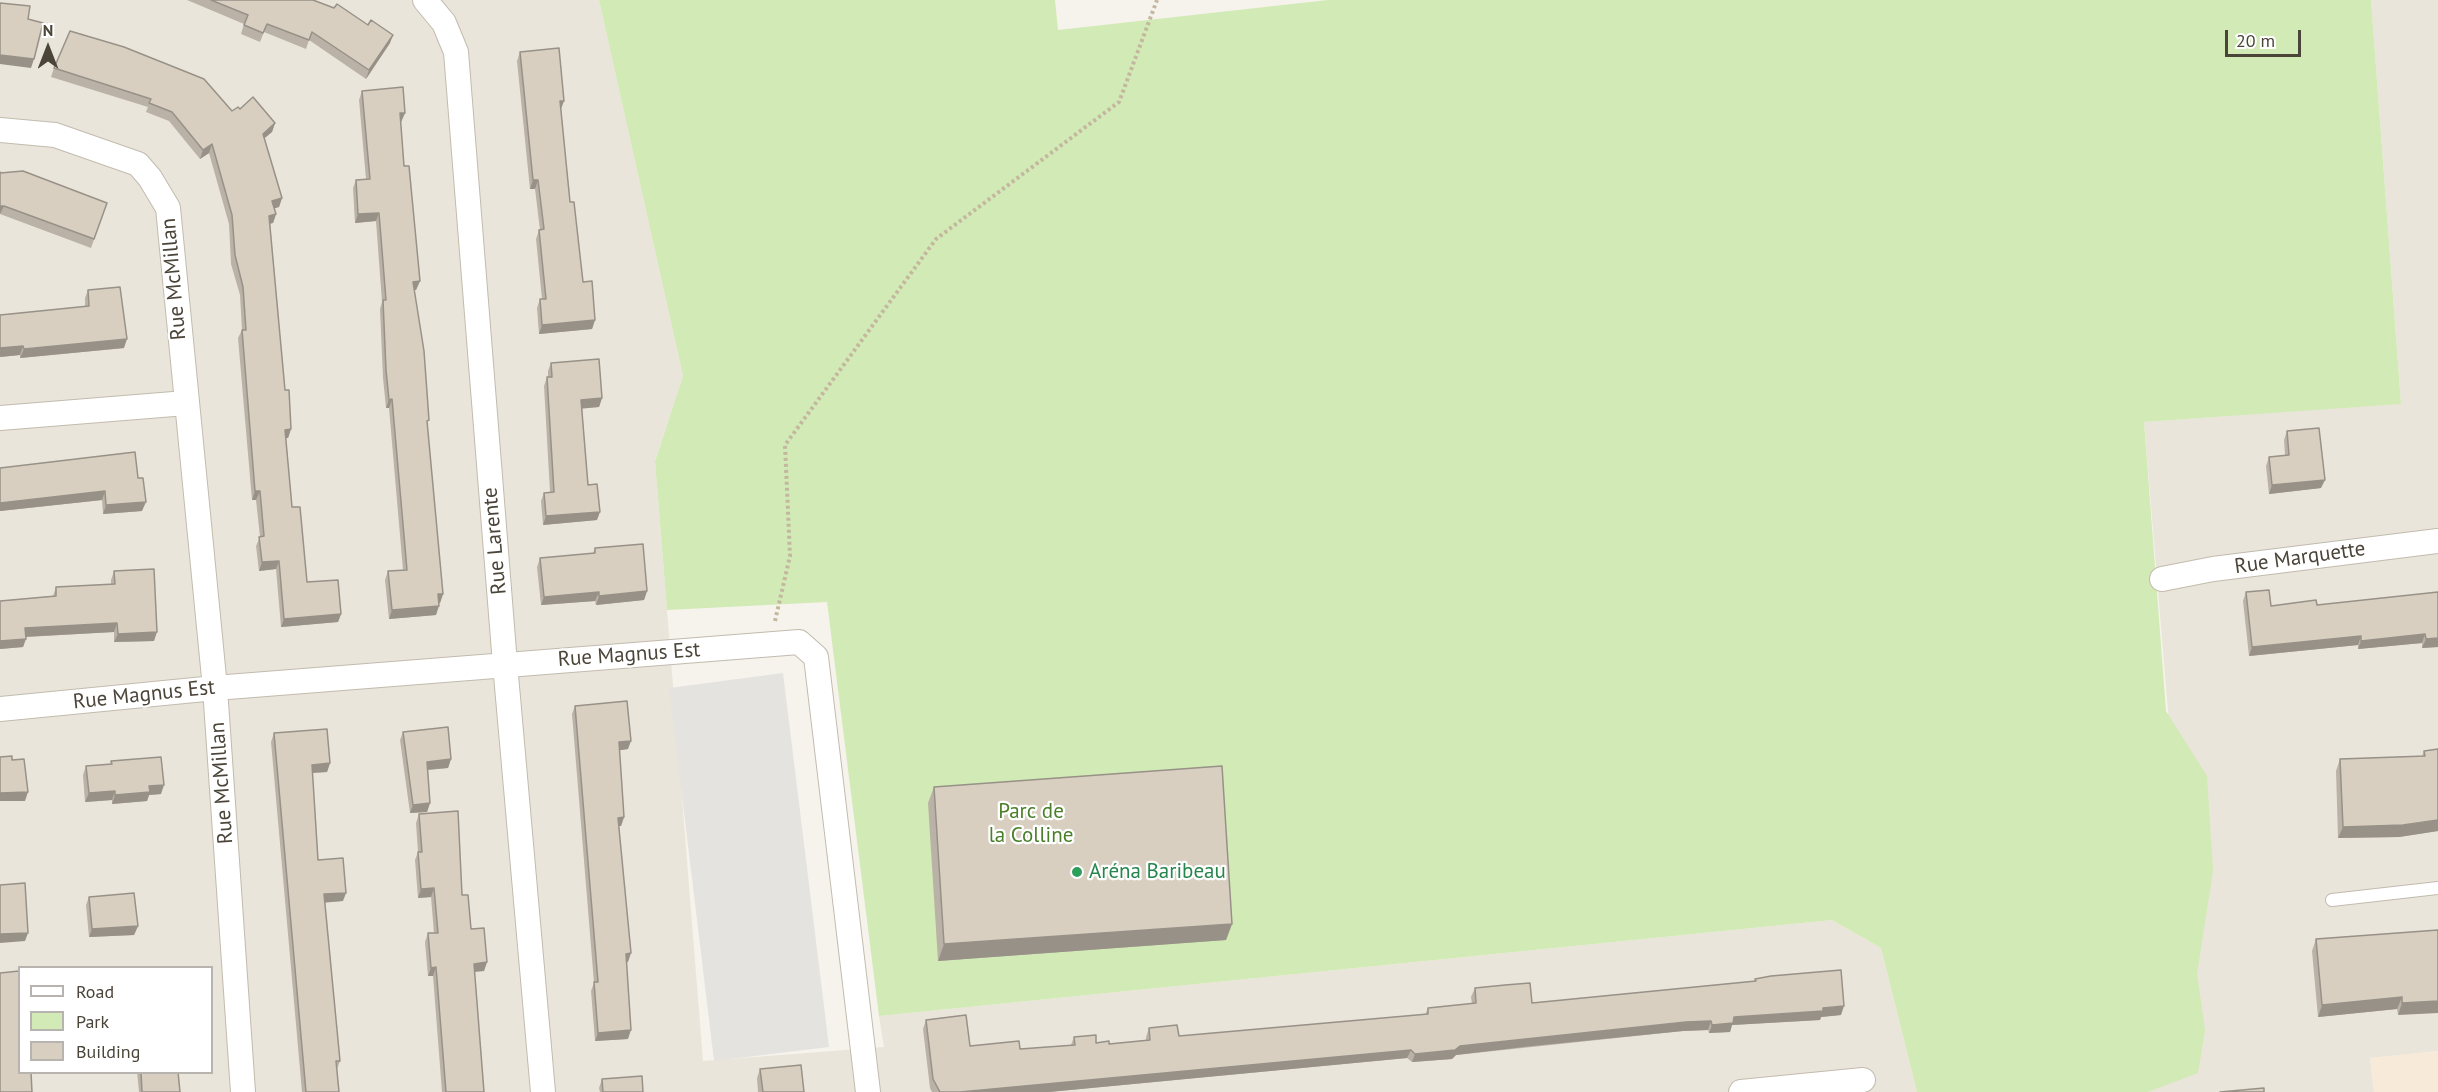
<!DOCTYPE html>
<meta charset="utf-8">
<style>
body{margin:0}
#map{position:relative;width:2438px;height:1092px;overflow:hidden;background:#f6f3ec;font-family:"PT Sans",sans-serif}
canvas{display:block}
.legend{position:absolute;left:18px;top:966px;width:195px;height:108px;box-sizing:border-box;background:#fff;border:2px solid #b7b4b0;margin:0;padding:8px 10px;list-style:none;font-size:18px;color:#4b4439}
.legend li{display:flex;align-items:center;gap:12px;height:30px}
.legend b{width:30px;border:2px solid #b7b4b0}
.north{position:absolute;left:18px;top:18px;width:60px;height:60px;-webkit-text-stroke:4px #fff;paint-order:stroke;rotate:0deg;font-size:16px;font-weight:700;line-height:24px;text-align:center;color:#4b4439}
.north::after{content:'';display:block;margin:auto;width:21px;height:27px;background:#4b4439;clip-path:polygon(50% 0,100% 100%,50% 72%,0 100%)}
.scale{position:absolute;left:2225px;top:30px;width:76px;height:27px;box-sizing:border-box;border:3px solid #4b4439;border-top:0;padding-left:8px;font-size:18px;line-height:21px;white-space:nowrap;color:#4b4439;-webkit-text-stroke:4px #fff;paint-order:stroke}
</style>
<div id="map">
<canvas width="2438" height="1092"></canvas>
<ul class="legend">
<li><b style="height:8px;background:#fff"></b>Road</li>
<li><b style="height:16px;background:#d2eab5"></b>Park</li>
<li><b style="height:16px;background:#d8cfc1"></b>Building</li>
</ul>
<div class="north">N</div>
<div class="scale">20 m</div>
</div>
<script>
const context = document.querySelector('canvas').getContext('2d');
context.lineJoin = 'round';
function fillPath(path, color) {
  context.fillStyle = color;
  context.fill(path, 'evenodd');
}
function trace(path, color, width, dash) {
  context.strokeStyle = color;
  context.lineWidth = width;
  context.lineCap = dash ? 'butt' : 'round';
  context.setLineDash(dash || []);
  context.stroke(path);
}
function label(font, color, halo, rows, align = 'center') {
  context.font = font + ' "PT Sans",sans-serif';
  context.lineWidth = 4.5;
  context.setLineDash([]);
  context.textBaseline = 'middle';
  context.strokeStyle = halo;
  context.fillStyle = color;
  for (const [text, x, y, turn = 0] of rows) {
    context.save();
    context.translate(x, y);
    context.rotate((+turn || 0) * Math.PI / 180);
    context.textAlign = isNaN(turn) ? turn : align;
    if (halo) context.strokeText(text, 0, 0);
    context.fillText(text, 0, 0);
    context.restore();
  }
}
fillPath(new Path2D(`
 M0,0H599L683,376L655,460L703,1061L884,1047L879,1016L1832,920L1881,948L1917,1092H0ZM20,968H212V1072H20Z
 M2371,0H2438V1051L2370,1058L2374,1092H2148L2198,1072L2144,422L2401,403Z`), '#eae5da');
fillPath(new Path2D(`
 M2438,1051V1092H2374L2370,1058Z`), '#f7ead8');
fillPath(new Path2D(`
 M599,0H1055L1058,30L1328,0H2371L2401,404L2144,422L2166,711L2207,776L2213,871L2197,974L2205,1030L2198,1073L2148,1092H1917L1881,948L1832,920L879,1016L827,602L667,610L655,461L683,376Z`), '#d2eab5');
fillPath(new Path2D(`
 M783,673L829,1047L714,1061L669,688Z`), '#e5e3e0');
const service = new Path2D(`
 M2332,900L2438,888`);
const minor = new Path2D(`
 M425,0L444,23L456,52L505,664L543,1092
 M0,130L55,135L138,164L150,178L168,208L215,688L243,1092
 M0,418L186,403
 M2162,579L2213,569L2438,541
 M0,709L215,688L799,642L816,657L868,1092
 M1741,1092L1863,1080`);
trace(service, '#c2bbae', 14);
trace(minor, '#c2bbae', 26);
trace(new Path2D(`
 M775,621L790,556L785,445L936,239L1119,102L1157,0`), '#c4b79f', 4, [3, 3]);
trace(service, '#fff', 12);
trace(minor, '#fff', 24);
fillPath(new Path2D(`
 M187,0H313L390,43L366,79L309,40L306,49L264,32L260,42L241,34L244,24Z
 M520,52L561,109L570,202L583,282L595,320L592,329L539,334L537,308L540,299H542L536,239L539,230H540L535,189H530L517,61Z
 M54,68L232,111L240,109L275,123L272,132L264,138L282,198L279,207L274,208L276,214L273,223H270L285,390L291,429L288,438H286L292,507L307,582L341,614L338,622L281,627L276,569L259,571L256,546L260,537L256,500H252L238,338L242,330L240,295L231,264L229,224L209,153L200,159L169,121L146,112L148,107L51,77Z
 M362,91L405,113L401,122H400L404,166L420,281L416,290H414L443,594L440,603H438L436,615L389,619L385,580L388,571L403,570L389,408H386L383,378L380,309L382,302L376,221L355,223L353,188L356,180L366,179L359,100Z
 M0,172V173L107,203L91,248L0,214Z
 M88,290L124,348L20,358V355L0,357L85,307V298Z
 M551,363L602,398L599,407L582,408L588,485L597,520L543,525L541,501L544,493L550,492L544,386L547,377H548V371Z
 M2287,431L2321,488L2269,494L2266,466L2269,457L2285,455L2284,440Z
 M0,468L138,478L142,511L103,514L102,500L0,511Z
 M595,548L647,591L644,600L596,605L595,601L541,605L537,567L540,558L593,553Z
 M114,571L154,641L114,642V632L26,637L23,647L0,649V601L53,596L56,587L111,584V580Z
 M2246,592L2271,606L2317,605L2438,592V647L2422,648V643L2358,649V645L2249,656L2243,601Z
 M575,706L628,749L619,750L624,817L621,826H619L628,962H626L628,1039L595,1041L591,991L594,983L572,714Z
 M403,732L451,759L448,768L428,770L430,803L427,812L410,813L400,740Z
 M274,733L330,763L327,772L312,773L318,860L343,901L325,902L340,1061L337,1069L339,1092H302L271,742Z
 M2438,749V831L2399,837L2338,838L2336,771L2340,759L2422,756L2424,751Z
 M111,761L161,794L149,795L147,801L112,804V800L85,802L83,775L86,766L110,765Z
 M934,787L1232,924L1226,940L938,961L928,803Z
 M419,814L462,895L471,929L487,962L484,971L474,972L484,1092H442L433,976H428L425,942L428,933H434L431,897L418,898L415,860L418,852L416,823Z
 M89,897L138,926L134,935L89,937L86,905Z
 M2438,930L2398,1015L2397,1009L2318,1017L2312,951L2316,939Z
 M1755,979L1841,1015L1821,1017L1820,1020L1732,1025L1730,1032L1709,1033L1708,1030L1683,1031L1456,1055L1452,1059L1412,1062L1407,1058L1049,1092H932L930,1088L923,1029L926,1020L970,1046L1020,1049L1071,1045L1074,1037L1096,1043L1109,1044L1146,1040V1037L1149,1028L1179,1036L1425,1015L1428,1008L1472,1004L1471,997L1475,988L1532,1003L1754,982Z
 M760,1069L804,1092H758L757,1078Z
 M137,1072H178L180,1092H139Z
 M602,1079L643,1092H600L599,1088Z`), '#bab2a6');
fillPath(new Path2D(`
 M393,35L390,43L366,79L369,70Z
 M0,55L34,59L31,68L0,64Z
 M560,101H564L561,109Z
 M400,113H405L401,122H396Z
 M275,123L272,132L260,142L263,134Z
 M212,144L209,153L200,159L203,150Z
 M533,180H538L535,189H530Z
 M282,198L279,207L269,210L272,201Z
 M0,206H4L0,214Z
 M379,213L376,221L355,223L358,214Z
 M276,214L273,223L266,225L269,216Z
 M420,281L416,290H410L413,282Z
 M595,320L592,329L539,334L542,325Z
 M127,339L124,348L20,358L24,349Z
 M23,346L20,355L0,357V348Z
 M602,398L599,407L578,409L581,400Z
 M392,399L389,408H386L389,400Z
 M291,429L288,438H282L285,430Z
 M2325,480L2321,488L2269,494L2272,485Z
 M105,491L102,500L0,511V503Z
 M255,491H260L256,500H252Z
 M146,502L142,511L103,514L106,505Z
 M600,512L597,520L543,525L546,516Z
 M279,561L276,569L259,571L262,562Z
 M647,591L644,600L596,605L599,596Z
 M599,592L595,601L541,605L544,597Z
 M438,594H443L440,603H434Z
 M439,606L436,615L389,619L392,610Z
 M341,614L338,622L281,627L284,619Z
 M117,623L114,632L22,637L25,628Z
 M157,632L154,641L114,642L118,634Z
 M2425,634L2422,643L2358,649L2361,641Z
 M2361,636L2358,645L2249,656L2252,647Z
 M2438,638V647L2422,648L2426,639Z
 M26,639L23,647L0,649V641Z
 M631,741L628,749L615,751L619,742Z
 M451,759L448,768L424,770L427,762Z
 M330,763L327,772L309,773L312,765Z
 M164,785L161,794L149,795L147,801L112,804L115,795L149,786Z
 M115,791L112,800L85,802L89,793Z
 M28,792L25,801H0V793Z
 M430,803L427,812L410,813L413,805Z
 M624,817L621,826H615L618,818Z
 M2438,820V831L2399,837L2338,838L2343,827Z
 M434,888L431,897L418,898L421,889Z
 M346,893L343,901L321,903L324,894Z
 M1232,924L1226,940L938,961L944,944Z
 M138,926L134,935L89,937L92,929Z
 M28,933L25,941L0,943V934Z
 M631,953L628,962H622L626,954Z
 M487,962L484,971L470,972L474,964Z
 M436,967L433,976H428L431,968Z
 M2402,997L2397,1009L2318,1017L2322,1005Z
 M2438,1001V1013L2398,1015L2402,1003Z
 M1844,1006L1841,1015L1821,1017L1820,1020L1732,1025L1730,1032L1709,1033L1712,1025L1734,1017Z
 M1711,1021L1708,1030L1683,1031L1532,1046L1456,1055L1452,1059L1412,1062L1415,1054L1460,1046L1686,1022Z
 M631,1030L628,1039L595,1041L598,1033Z
 M1411,1050L1407,1058L1049,1092H960Z`), '#979187');
const building = new Path2D(`
 M211,0H313L334,8L337,4L368,25L371,20L393,35L369,70L312,32L309,40L267,24L263,33L244,25L248,15Z
 M0,3L30,6L28,19L43,23L34,59L0,55Z
 M70,31L124,47L204,79L232,111L238,107L240,109L253,97L275,123L263,134L282,198L272,201L276,214L269,216L285,390H289L291,429L285,430L292,507H300L307,582L338,580L341,614L284,619L279,561L262,562L259,537L264,536L260,491H255L242,330H246L243,287L235,255L232,215L212,144L203,150L172,112L149,103L151,99L54,68Z
 M559,48L564,101H560L570,202H574L583,282L592,281L595,320L542,325L540,299H546L539,230L544,229L538,180H533L520,52Z
 M403,87L405,113H400L404,166H409L420,281L413,282L424,351L429,420L427,421L443,594H438L439,606L392,610L388,571L407,570L392,399L389,400L386,370L383,300H386L379,213L358,214L356,180L370,179L362,91Z
 M23,171L107,203L94,239L4,206H0V172V173Z
 M120,287L127,339L24,349L23,346L0,348V315L89,306L88,290Z
 M599,359L602,398L581,400L588,485L597,484L600,512L546,516L544,493L554,492L547,377H552L551,363Z
 M2319,428L2325,480L2272,485L2269,457L2289,455L2287,431Z
 M135,452L138,478H143L146,502L106,505L105,491L0,503V468Z
 M643,544L647,591L599,596V592L544,597L540,558L595,553V548Z
 M154,569L157,632L118,634L117,623L25,628L26,639L0,641V601L56,596V587L115,584L114,571Z
 M2269,590L2271,606L2316,600L2317,605L2438,592V638L2426,639L2425,634L2361,641V636L2252,647L2246,592Z
 M627,701L631,741L619,742L624,817L618,818L631,953L626,954L631,1030L598,1033L594,982H598L575,706Z
 M448,727L451,759L427,762L430,803L413,805L403,732Z
 M327,729L330,763L312,765L318,860L343,858L346,893L324,894L340,1061H336L339,1092H306L274,733Z
 M2438,749V820L2403,825L2343,827L2340,759L2425,756L2424,751Z
 M12,756V760L24,759L28,792L0,793V757Z
 M161,757L164,785L149,786L150,792L115,795V791L89,793L86,766L112,764L111,761Z
 M1222,766L1232,924L944,944L934,787Z
 M458,811L462,895H468L471,929L484,928L487,962L474,964L484,1092H446L436,967L431,968L428,933H438L434,888L421,889L418,852H422L419,814Z
 M25,883L28,933L0,934V885Z
 M134,893L138,926L92,929L89,897Z
 M2438,930V1001L2402,1003V997L2322,1005L2316,939Z
 M1841,970L1844,1006L1823,1008V1011L1734,1017L1733,1023L1712,1025L1711,1021L1686,1022L1535,1038L1460,1046L1455,1050L1415,1054L1411,1050L960,1092H940L933,1079L926,1020L966,1015L970,1046L1019,1041L1020,1049L1075,1045L1074,1037L1096,1035V1043L1109,1041V1044L1150,1040L1149,1028L1177,1025L1179,1036L1428,1014V1008L1476,1003L1475,988L1505,985L1530,983L1532,1003L1756,981L1755,979L1771,976Z
 M19,971L20,1072H31L32,1092H0V973Z
 M801,1065L804,1092H763L760,1069Z
 M141,1072H178L180,1092H142Z
 M642,1076L643,1092H603L602,1079Z
 M2264,1088V1092H2220Z`);
fillPath(building, '#d8cfc1');
trace(building, '#979187', 1.5);
for (const [x, y, r, color] of [
 [1077,872,6,"#2e9e5b"]
]) {
  const dot = new Path2D();
  dot.arc(x, y, r, 0, 2 * Math.PI);
  context.fillStyle = color;
  context.fill(dot);
  trace(dot, '#fff', 2);
}
label('21px', '#4b4439', '#fff', [
 ["Rue McMillan",174,279,-95],
 ["Rue Larente",495,541,-95],
 ["Rue Marquette",2300,558,-8],
 ["Rue Magnus Est",629,655,-4],
 ["Rue Magnus Est",144,695,-6],
 ["Rue McMillan",222,783,-94]
]);
label('21px', '#4a7f2a', '#fff', [
 ["Parc de",1031,812],
 ["la Colline",1031,836]
]);
label('21px', '#27864d', '#fff', [
 ["Aréna Baribeau",1089,872]
], 'left');
</script>
